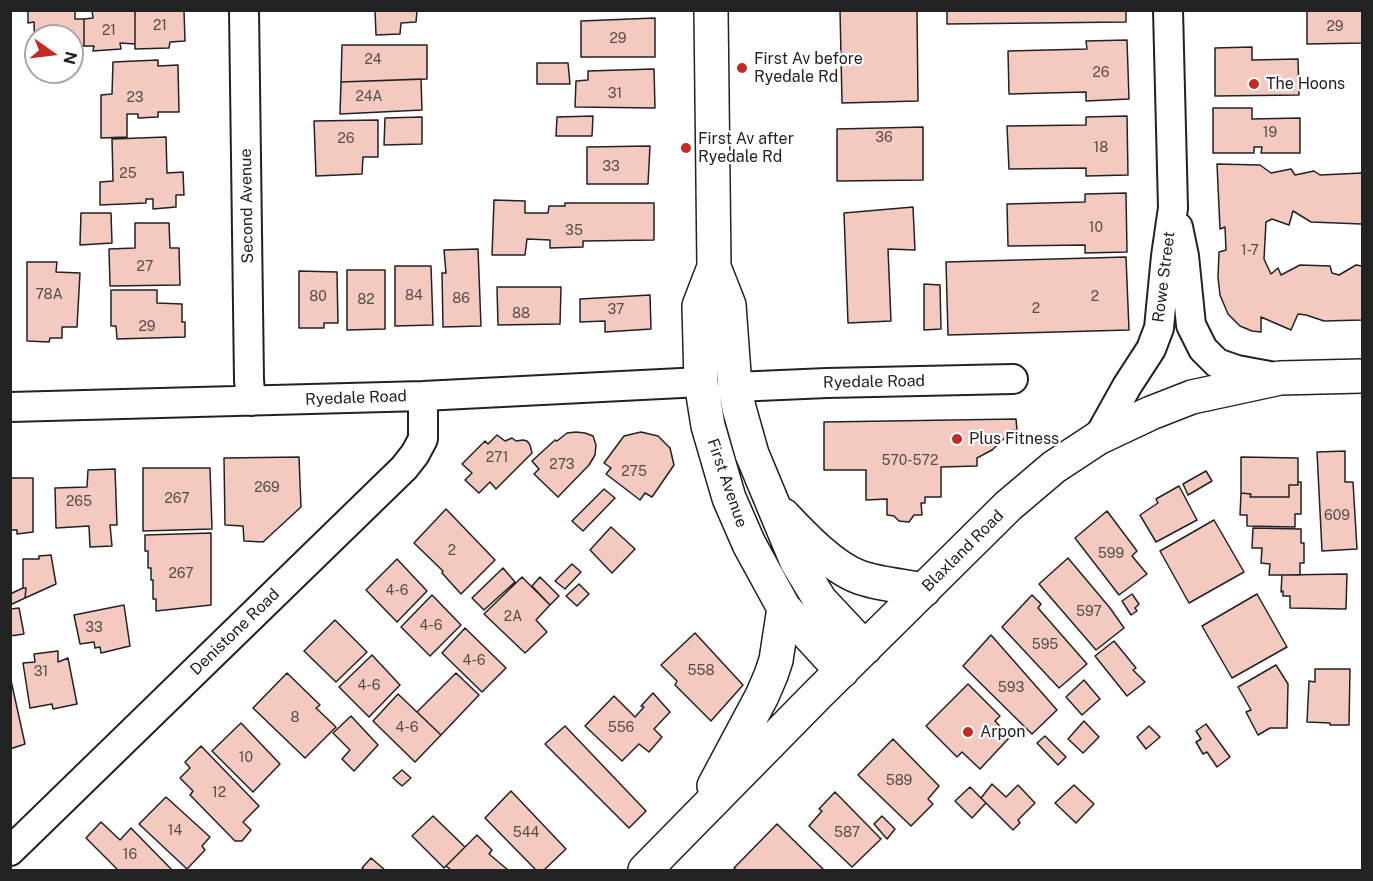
<!DOCTYPE html>
<style>
body{margin:0}
#map{position:relative;width:1373px;height:881px;overflow:hidden;background:#fff;font-family:"Public Sans",sans-serif}
canvas{display:block}
.frame{position:absolute;inset:0;border:12px solid #222;pointer-events:none}
.north{position:absolute;left:24px;top:24px;width:60px;height:60px;box-sizing:border-box;background:#fff;border:2px solid #a7a7a7;border-radius:50%;rotate:104deg;font-size:16px;font-weight:700;line-height:24px;text-align:center;color:#222}
.north::after{content:'';display:block;margin:auto;width:21px;height:27px;background:#c62828;clip-path:polygon(50% 0,100% 100%,50% 72%,0 100%)}
</style>
<div id="map">
<canvas width="1373" height="881"></canvas>
<div class="frame"></div>
<div class="north">N</div>
</div>
<script>
const context = document.querySelector('canvas').getContext('2d');
context.lineJoin = 'round';
function fillPath(path, color) {
  context.fillStyle = color;
  context.fill(path, 'evenodd');
}
function trace(path, color, width, dash) {
  context.strokeStyle = color;
  context.lineWidth = width;
  context.lineCap = dash ? 'butt' : 'round';
  context.setLineDash(dash || []);
  context.stroke(path);
}
function label(font, color, halo, rows, align = 'center') {
  context.font = font + ' "Public Sans",sans-serif';
  context.lineWidth = 4.5;
  context.setLineDash([]);
  context.textBaseline = 'middle';
  context.strokeStyle = halo;
  context.fillStyle = color;
  for (const [text, x, y, turn = 0] of rows) {
    context.save();
    context.translate(x, y);
    context.rotate((+turn || 0) * Math.PI / 180);
    context.textAlign = isNaN(turn) ? turn : align;
    if (halo) context.strokeText(text, 0, 0);
    context.fillText(text, 0, 0);
    context.restore();
  }
}
const building = new Path2D(`
 M28,10H75V19H84V46H72V36H36V52H35L34,22L28,23Z
 M92,10H135V44L120,43L121,49L93,51L94,46H84V19L93,18Z
 M135,10H184L185,41L170,42L169,48L135,49Z
 M375,10H422L417,11L416,22L401,23L400,34L376,35Z
 M840,10H917L918,101L842,103Z
 M947,10H1126V22L947,24Z
 M1307,10H1362V43L1307,44Z
 M655,18V57H581V21Z
 M1127,40L1129,99L1086,101V92L1009,94L1008,51L1087,49L1086,41Z
 M342,45H427V79L341,82Z
 M1252,47V60L1298,59L1299,95L1215,96V48Z
 M158,60V66L178,65L179,112H158V117L138,118V114H127V137L101,138V95L112,94L113,62Z
 M537,63H568L570,84H537Z
 M654,69L655,108L575,107L576,81L588,80V71Z
 M421,79L422,110L340,114L341,82Z
 M1213,108H1252V119L1300,118V153H1261L1262,147H1254V153H1213Z
 M593,116L592,136H556L557,117Z
 M1127,116L1128,175L1086,176V168L1009,169L1007,126L1086,125V117Z
 M422,117V144L384,145L385,118Z
 M378,120V157H363L362,174L316,176L314,121Z
 M923,127V180L837,181V129Z
 M166,137L167,173L183,172L184,195H176V207L153,209V199H146V203L100,205V182L113,181L112,139Z
 M650,146L648,184H587V147Z
 M1217,164L1260,165L1271,173L1291,169L1295,175L1314,171L1320,175L1362,173V224L1311,222L1293,211L1289,225L1272,219L1266,222L1264,259L1271,274L1278,268L1281,275L1300,265L1330,266L1332,273L1339,275L1356,265L1362,266V320L1324,321L1306,315L1298,314L1291,330L1261,317V332L1252,331L1240,326L1228,314L1220,295L1218,277L1219,252L1226,250L1225,227L1220,229Z
 M1126,193L1127,252L1085,253V245L1008,246L1007,204L1085,202V194Z
 M494,200L525,201V213H548L549,206H565V203H654V240L583,241V247L550,248V240L527,239L525,255H492Z
 M913,207L915,250L888,249L891,321L848,323L844,213Z
 M81,213H111L112,243L80,245Z
 M135,223H169L170,248H179L180,285L110,286L109,249L135,248Z
 M478,249L481,326L443,327L442,273H446L444,250Z
 M1126,257L1129,330L948,335L946,262Z
 M27,262H57L56,272L80,273L77,327H62V338H50L49,342L27,341Z
 M395,266H431L433,325L395,326Z
 M347,270H385V329L347,330Z
 M299,271L337,272L338,323H324V328H299Z
 M924,284L940,285L941,329L924,330Z
 M497,287H561L560,324L498,325Z
 M111,290H157V303L182,304V322H185V337L117,339L116,326H111Z
 M650,295L651,329L605,332V321L580,322V299Z
 M1016,419L1017,430L1009,431L1004,439L992,450L977,458V466L941,467V497H925V503H921L922,515H914L909,522L899,521L894,516L887,515V499L866,500V470H824V422Z
 M576,432L585,433L593,436L596,445L595,455L589,465L558,497L534,474L539,469L532,461L555,440L557,441L567,433Z
 M641,432L658,436L670,448L674,465L652,497L645,493L640,500L606,474L611,468L604,463L624,436Z
 M497,435L505,441L512,438L516,441L523,440L527,441L530,445L532,453L496,489L490,482L479,493L465,480L472,473L462,464L485,441L488,444Z
 M1345,451V482H1353L1357,549L1322,551L1317,452Z
 M299,457L301,507L263,542L244,541L243,526L225,525L224,458Z
 M1241,457L1298,458V485H1289V497H1250L1251,494L1241,493Z
 M143,468H210L212,529L143,531Z
 M115,469L117,525H110L112,546L90,547L89,526L56,528L55,488L87,487L88,470Z
 M1206,471L1212,481L1188,495L1183,484Z
 M10,478H33V532L17,534V530H10Z
 M1298,482H1301V514H1295V527L1247,526V515H1240L1241,493L1251,494L1250,497H1289V485H1298Z
 M1179,486L1197,520L1156,542L1140,515L1158,503L1156,499Z
 M604,489L615,498L583,531L572,521Z
 M446,509L495,560L461,594L442,573L443,571L414,543Z
 M1107,511L1137,551L1132,556L1147,574L1119,595L1075,538Z
 M1214,520L1244,572L1189,603L1160,551Z
 M611,527L635,549L612,573L590,550Z
 M1253,528L1301,529V543H1304V563H1300V575H1269L1270,564L1261,563L1262,548H1252Z
 M211,533V605L156,611V599H153V580H151V568H148V551H145V535Z
 M51,555L56,584L25,598L26,588H23V559H39V556Z
 M1068,558L1110,608L1124,628L1096,650L1039,584Z
 M397,559L427,591L397,622L366,590Z
 M572,564L581,572L565,589L555,581Z
 M503,568L515,582L484,610L472,598Z
 M1347,574L1346,609L1290,608V596H1283V591L1281,592L1282,575Z
 M522,577L550,605L536,620L547,632L525,653L484,614Z
 M540,577L559,596L550,605L532,586Z
 M579,584L589,594L577,606L566,596Z
 M23,588H26L25,598L10,605V594Z
 M1132,594L1139,604L1135,608L1137,611L1131,615L1122,601Z
 M1257,594L1287,647L1232,678L1202,626Z
 M432,595L461,625L430,656L401,627Z
 M1032,595L1041,604L1038,608L1087,664L1059,688L1002,627Z
 M124,605L130,646L101,653L100,647L95,648L94,642L80,644L74,615Z
 M19,608L24,634L10,636V609Z
 M335,620L367,652L336,682L304,651Z
 M465,628L506,668L482,692L442,653Z
 M695,633L743,685L711,721L675,685L677,681L661,665Z
 M991,635L1057,710L1032,734L963,666Z
 M1114,641L1136,668L1133,670L1145,682L1127,696L1095,656Z
 M58,651V662L68,658L77,704L53,709L52,704L30,708L23,663L35,662L34,654Z
 M372,655L400,685L369,717L339,687Z
 M1276,665L1288,684L1287,728H1270L1258,735L1246,712L1251,710L1238,687Z
 M1315,669H1350L1349,725H1330V723L1307,722L1309,681L1315,682Z
 M287,673L320,705L316,708L336,727L305,758L253,708Z
 M456,673L479,695L441,735L417,712Z
 M10,676L25,744L10,749Z
 M1084,680L1100,699L1082,715L1066,697Z
 M968,684L1000,716L995,721L1010,737L980,769L962,752L957,757L926,726Z
 M653,693L670,712L654,729L662,737L649,752L639,744L622,761L585,726L614,696L635,717L644,707L641,706Z
 M398,694L441,735L415,762L373,721Z
 M351,716L378,745L354,771L342,759L350,750L333,733Z
 M1084,721L1099,737L1083,753L1068,739Z
 M241,723L280,764L253,792L212,751Z
 M1206,724L1230,757L1217,767L1207,752L1203,754L1196,742L1201,739L1196,731Z
 M565,726L646,811L629,828L545,744Z
 M1149,726L1160,737L1146,749L1137,737Z
 M1045,736L1066,757L1058,765L1037,743Z
 M893,739L939,786L928,799L933,804L911,826L858,775Z
 M201,746L259,806L243,822L251,830L242,841H235L190,795L193,791L180,778L190,768L185,762Z
 M402,770L411,778L402,786L393,778Z
 M992,784L1006,797L1018,785L1035,803L1018,820L1020,823L1013,830L981,798Z
 M1074,785L1094,804L1076,823L1055,803Z
 M970,787L986,803L972,818L955,801Z
 M511,791L566,849L544,870H536L485,818Z
 M835,792L881,839L852,867L809,826L822,811L819,809Z
 M166,797L210,837L202,846L205,850L187,869L139,824Z
 M433,816L465,847L444,868L412,836Z
 M882,816L895,829L887,839L874,824Z
 M101,822L120,840L131,828L172,870H118L86,838Z
 M777,824L823,869L822,870H737L734,868Z
 M477,835L492,850L489,854L508,870H451L446,866Z
 M371,858L385,870H365L362,868Z`);
fillPath(building, '#f3c9c0');
trace(building, '#222', 1.5);
const minor = new Path2D(`
 M244,10L249,380L251,401
 M1178,227L1184,256L1191,325L1203,349L1217,363L1237,370L1275,377
 M735,387L827,383L1013,379
 M10,407L423,396L701,382
 M1098,438L1127,386L1151,349L1159,328L1166,256L1173,208L1168,10
 M10,851L404,468L415,454L423,439V396`);
const major = new Path2D(`
 M711,10L714,267L699,306L701,382L708,426L729,498L749,544L784,608L842,671
 M714,267L729,305L735,387L739,408L752,454L797,562L820,600L865,648
 M783,515C803,536 832,567 859,577C877,584 905,586 924,590
 M714,786L762,696L771,675L776,660L784,608
 M645,870L818,694L1008,506L1054,467L1098,438L1151,413L1192,397L1280,378L1362,376`);
trace(minor, '#222', 32);
trace(major, '#222', 36);
trace(minor, '#fff', 28);
trace(major, '#fff', 33);
for (const [x, y, r, color] of [
 [742,68,6,"#c62828"],
 [1254,84,6,"#c62828"],
 [686,148,6,"#c62828"],
 [957,439,6,"#c62828"],
 [968,732,6,"#c62828"]
]) {
  const dot = new Path2D();
  dot.arc(x, y, r, 0, 2 * Math.PI);
  context.fillStyle = color;
  context.fill(dot);
  trace(dot, '#fff', 2);
}
label('14px', '#564c4a', null, [
 ["21",160,26],
 ["29",1335,27],
 ["21",109,31],
 ["29",618,39],
 ["24",373,60],
 ["26",1101,73],
 ["31",615,94],
 ["24A",369,97],
 ["23",135,98],
 ["19",1270,133],
 ["36",884,138],
 ["26",346,139],
 ["18",1101,148],
 ["33",611,167],
 ["25",128,174],
 ["10",1096,228],
 ["35",574,231],
 ["1-7",1250,251],
 ["27",145,267],
 ["78A",49,295],
 ["84",414,296],
 ["80",318,297],
 ["2",1095,297],
 ["86",461,299],
 ["82",366,300],
 ["2",1036,309],
 ["37",616,310],
 ["88",521,314],
 ["29",147,327],
 ["271",497,458],
 ["570-572",910,461],
 ["273",562,465],
 ["275",634,472],
 ["269",267,488],
 ["267",177,499],
 ["265",79,502],
 ["609",1337,516],
 ["2",452,551],
 ["599",1111,554],
 ["267",181,574],
 ["4-6",397,591],
 ["597",1089,612],
 ["2A",513,617],
 ["4-6",431,626],
 ["33",94,628],
 ["595",1045,645],
 ["4-6",474,661],
 ["558",701,671],
 ["31",41,672],
 ["4-6",369,686],
 ["593",1011,688],
 ["8",295,718],
 ["4-6",407,728],
 ["556",621,728],
 ["10",246,758],
 ["589",899,781],
 ["12",219,793],
 ["14",175,831],
 ["544",526,833],
 ["587",847,833],
 ["16",130,855]
]);
label('16px', '#222', '#fff', [
 ["First Av before",754,59],
 ["Ryedale Rd",754,77],
 ["The Hoons",1266,84],
 ["First Av after",698,139],
 ["Ryedale Rd",698,157],
 ["Plus Fitness",969,439],
 ["Arpon",980,732]
], 'left');
label('16px', '#222', '#fff', [
 ["Second Avenue",247,206,-91],
 ["Rowe Street",1164,277,-83],
 ["Ryedale Road",874,382,-1],
 ["Ryedale Road",356,398,-2],
 ["First Avenue",727,483,71],
 ["Blaxland Road",963,551,-45],
 ["Denistone Road",235,632,-44]
]);
</script>
